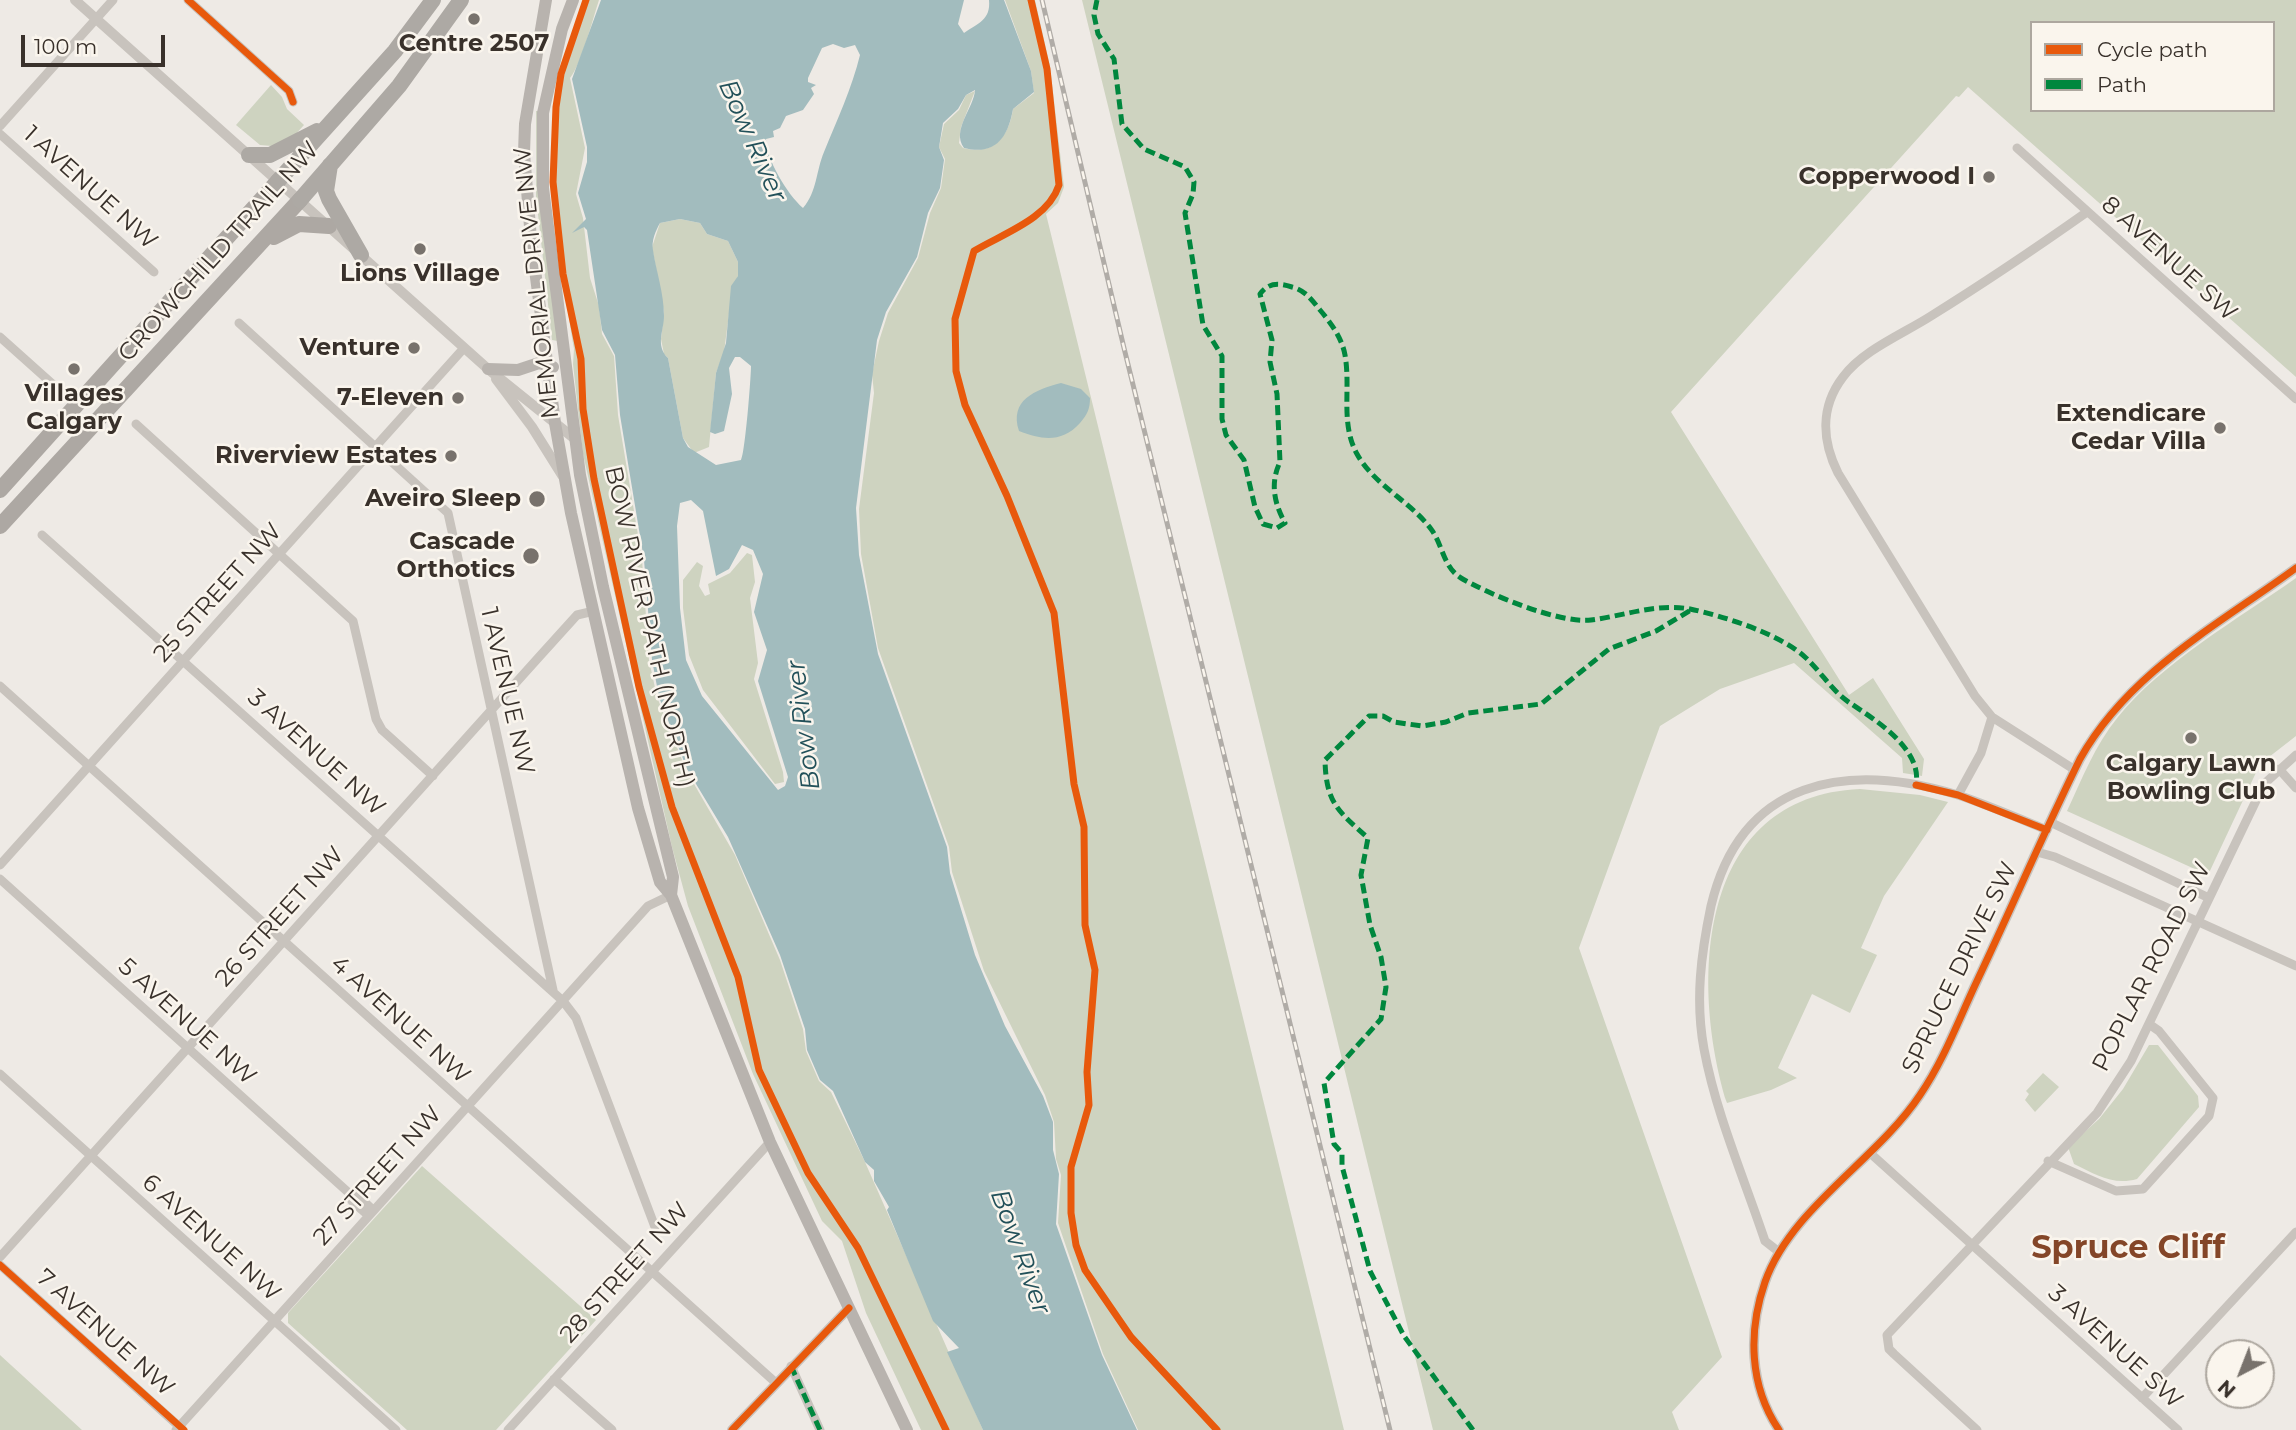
<!DOCTYPE html>
<style>
body{margin:0}
#map{position:relative;width:2296px;height:1430px;overflow:hidden;background:#eeeae5;font-family:Montserrat,sans-serif}
canvas{display:block}
.legend{position:absolute;left:2030px;top:21px;width:245px;height:91px;box-sizing:border-box;background:#faf5ed;border:2px solid #ada79f;margin:0;padding:9px 12px;list-style:none;font-size:21px;color:#39312b}
.legend li{display:flex;align-items:center;gap:14px;height:35px}
.legend b{width:35px;border:2px solid #ada79f}
.north{position:absolute;left:2205px;top:1339px;width:70px;height:70px;box-sizing:border-box;background:#faf5ed;border:2px solid #ada79f;border-radius:50%;rotate:222deg;font-size:19px;font-weight:700;line-height:28px;text-align:center;color:#39312b}
.north::after{content:'';display:block;margin:auto;width:24px;height:32px;background:#78726c;clip-path:polygon(50% 0,100% 100%,50% 72%,0 100%)}
.scale{position:absolute;left:21px;top:35px;width:144px;height:32px;box-sizing:border-box;border:4px solid #39312b;border-top:0;padding-left:9px;font-size:21px;line-height:24px;white-space:nowrap;color:#39312b;-webkit-text-stroke:5px #faf5ed;paint-order:stroke}
</style>
<div id="map">
<canvas width="2296" height="1430"></canvas>
<ul class="legend">
<li><b style="height:9px;background:#e8590c"></b>Cycle path</li>
<li><b style="height:9px;background:#00873e"></b>Path</li>
</ul>
<div class="north">N</div>
<div class="scale">100 m</div>
</div>
<script>
const context = document.querySelector('canvas').getContext('2d');
context.lineJoin = 'round';
function fillPath(path, color) {
  context.fillStyle = color;
  context.fill(path, 'evenodd');
}
function trace(path, color, width, dash) {
  context.strokeStyle = color;
  context.lineWidth = width;
  context.lineCap = dash ? 'butt' : 'round';
  context.setLineDash(dash || []);
  context.stroke(path);
}
function label(font, color, halo, rows, align = 'center') {
  context.font = font + ' Montserrat,sans-serif';
  context.lineWidth = 5;
  context.setLineDash([]);
  context.textBaseline = 'middle';
  context.strokeStyle = halo;
  context.fillStyle = color;
  for (const [text, x, y, turn = 0] of rows) {
    context.save();
    context.translate(x, y);
    context.rotate((+turn || 0) * Math.PI / 180);
    context.textAlign = isNaN(turn) ? turn : align;
    if (halo) context.strokeText(text, 0, 0);
    context.fillText(text, 0, 0);
    context.restore();
  }
}
fillPath(new Path2D(`
 M586,0H599C592,21 582,63 570,78L585,148L576,194L583,218L590,278L599,306L602,334L614,356L618,415L642,559L649,660L657,697L686,770L735,855L780,960L803,1029L806,1051L819,1081L831,1092L865,1162L983,1430H921L866,1313L842,1241L822,1221L753,1074L688,906L672,847L583,454L573,364L574,349C556,233 535,111 586,0Z
 M1005,0H1035L1050,66L1064,187L1058,203L1046,214L1344,1430H1138L1103,1354L1058,1223L1061,1175L1056,1159L1054,1122L1045,1095L984,971L952,872L949,847L878,648L861,554L859,509L874,393L872,374L879,341L888,313L918,258L930,213L941,188L945,159L939,147L944,124L959,110L966,95L975,91L961,127L959,143L963,148C994,156 1009,136 1013,109L1034,93L1031,71Z
 M1082,0H2296V377L1968,87L1959,97L1956,96L1671,412L1849,695L1873,678L1924,759L1922,776L1903,773L1902,758L1794,663L1720,689L1660,726L1579,948L1722,1357L1672,1412L1679,1430H1433ZM2032,23H2273V110H2032Z
 M271,85L282,97L287,109L304,125L284,147L260,145L236,125Z
 M536,111H541L558,341L552,340L536,196Z
 M680,219L700,223L707,234L728,241L738,262V276L732,291L724,352L716,373L709,447L694,453L683,438L668,358L664,354L661,339L664,312L652,247L660,223Z
 M747,553L752,555L755,582L750,598L758,663L754,679L783,772L784,782L775,784L703,690L689,655L683,608V580L697,562L703,566L699,586L705,596L710,594L708,584L730,573Z
 M2296,578V736L2260,764L2208,875L2067,811C2082,779 2095,745 2118,717C2160,664 2241,617 2296,578Z
 M1860,789L1920,795L1948,802L1884,896L1861,948L1877,955L1850,1013L1812,994L1778,1068L1797,1078L1771,1090L1727,1103C1690,982 1697,796 1860,789Z
 M2149,1045H2158L2198,1096L2199,1107L2137,1179C2113,1186 2095,1174 2074,1164L2068,1147L2099,1119L2123,1089Z
 M2043,1073L2059,1087L2035,1112L2025,1100L2029,1094L2026,1091Z
 M422,1166L596,1320L496,1430H407L288,1323V1313Z
 M0,1355L82,1430H0Z`), '#ced3c0');
fillPath(new Path2D(`
 M601,0H964L958,24L964,33C978,23 991,20 989,0H1004L1031,71L1034,92L1013,109C1008,137 996,156 964,148C951,130 974,108 975,90L966,95L958,109L943,123L939,147L944,160L940,188L928,213L917,257L886,312L877,340L856,508L859,555L878,654L947,847L950,873L975,955L1005,1026L1043,1096L1053,1122V1150L1059,1174L1056,1224L1102,1355L1137,1430H983L947,1352L959,1348L933,1321L887,1210L889,1207L874,1181V1170L865,1162L833,1091L820,1080L807,1050L805,1029L780,955L728,837L687,769L659,697L652,660L644,560L620,415L615,355L602,330L587,230L584,227L572,233L586,219L578,193L587,162V147L572,79ZM833,44L844,48L855,45L860,55C852,88 837,120 824,152C816,171 817,192 803,208C787,194 766,159 766,139L774,137L773,131L780,128L786,116L803,110L814,94L811,88L816,85L808,82V78L822,48ZM680,219L700,223L707,234L728,241L738,262V276L731,286L726,343L716,373L710,432L715,434L724,431L732,394L729,368L735,357H740L751,366C751,379 745,454 741,460L716,465L688,447L683,438L668,358C655,346 664,330 664,316C664,293 656,271 653,250C651,241 656,230 660,223ZM691,500L703,511L716,576L729,569L742,545L753,550L763,574L754,612L767,650L758,681L788,777L785,786L778,790L702,696L686,660L680,608L677,526L680,503Z
 M1061,383L1081,389L1090,398C1090,409 1087,415 1080,423C1062,443 1042,440 1019,431C1009,400 1035,390 1061,383Z`), '#a2bcbe');
trace(new Path2D(`
 M188,0L289,91L293,102
 M0,126L113,0
 M0,134L154,272
 M2017,148L2296,399
 M239,323L448,513L553,990
 M0,337L76,405
 M136,424L353,621L376,719L382,730L433,776
 M42,535L563,1001L576,1018L655,1227
 M0,686L775,1382
 M2279,769L2296,788
 M2075,770L1992,717L1975,696L1838,473C1822,441 1820,407 1843,377C1863,350 1903,334 1931,316C1984,283 2036,248 2087,212
 M1958,795L1981,753L1992,717
 M2050,822L2209,898
 M2037,852L2055,857L2296,966
 M0,865L464,348
 M0,879L349,1193L357,1195L373,1210
 M0,1074L396,1430
 M1870,1153L2178,1430
 M2048,1161L2116,1191L2143,1189L2209,1116L2213,1098L2159,1031L2149,1024
 M349,1193L352,1201L368,1215
 M1779,1252L1765,1241C1744,1178 1716,1114 1704,1049C1695,1000 1701,954 1711,906C1741,779 1846,761 1958,795C1988,805 2018,818 2047,830
 M0,1257L539,657L577,615L594,611
 M0,1265L182,1429
 M791,1366L820,1430
 M554,1379L612,1430
 M2142,1398L2296,1232
 M176,1430L648,906L671,895
 M508,1430L770,1142
 M1977,1430L1894,1354L1889,1349L1887,1335L2097,1113L2131,1061L2264,784L2296,755`), '#c8c3bd', 9);
trace(new Path2D(`
 M75,0L488,369L575,439
 M496,379L532,427L562,475
 M732,1430L849,1308
 M1779,1430C1749,1386 1748,1331 1765,1282C1791,1208 1877,1160 1920,1095C1944,1060 1959,1019 1977,981C2012,907 2044,832 2080,759C2129,672 2218,625 2296,568`), '#c8c3bd', 10);
trace(new Path2D(`
 M546,0L525,124L524,153L531,239L555,423L571,513L638,808L660,882L671,895L770,1142L907,1430
 M573,0L562,29L543,113V188L580,475L603,587L673,877L671,895
 M488,369L518,370L539,363L553,367`), '#b8b3ae', 12);
trace(new Path2D(`
 M274,237L299,224L329,226
 M0,490L278,181
 M0,526L300,200`), '#ada8a3', 16);
trace(new Path2D(`
 M249,155H270L317,131
 M330,165L326,191L329,199L361,255
 M278,181L395,51L433,0
 M300,200L399,86L461,0`), '#ada9a4', 16);
const rail = new Path2D(`
 M1042,0L1124,348L1390,1430`);
trace(rail, '#b0aca7', 5);
trace(rail, '#faf5ed', 2.5, [8]);
trace(new Path2D(`
 M1097,0L1094,15L1098,34L1114,59L1122,124L1144,149L1185,167L1194,182L1193,194L1185,213L1203,325L1222,356V419L1226,435L1244,460L1255,507L1263,524L1277,528L1285,523C1274,503 1270,483 1280,462L1277,394L1270,362L1272,340L1260,294C1269,282 1279,283 1292,287C1305,290 1312,300 1320,310C1331,323 1342,338 1345,355C1351,389 1340,423 1357,454C1374,485 1410,501 1431,529C1443,545 1443,567 1461,578C1488,594 1560,624 1591,620C1623,616 1657,603 1690,609C1723,616 1781,634 1806,658C1821,672 1833,692 1850,703C1874,719 1923,749 1916,785
 M791,1366L820,1430
 M1473,1430L1404,1336L1370,1271L1342,1166V1153L1334,1144L1324,1083L1381,1019L1386,987L1381,957L1370,925L1361,875L1368,838C1338,811 1326,803 1325,760L1369,716H1383L1394,722L1422,726L1446,722L1468,713L1541,704L1609,649L1656,631L1691,610`), '#00873e', 5, [10, 5]);
trace(new Path2D(`
 M188,0L289,91L293,102
 M586,0L561,74L556,107L553,182L563,274L581,359L583,409L594,479L639,687L672,807L738,977L759,1070L808,1173L858,1248L946,1430
 M1031,0L1047,69L1059,185C1048,219 1004,233 974,251L955,319L956,371L965,405L1007,496L1054,613L1074,784L1084,827L1085,925L1095,970L1087,1072L1089,1105L1071,1167V1213L1076,1245L1085,1270L1131,1337L1217,1430
 M1916,785L1958,795L2047,830
 M0,1265L184,1430
 M732,1430L849,1308
 M1779,1430C1749,1386 1748,1331 1765,1282C1791,1208 1877,1160 1920,1095C1944,1060 1959,1019 1977,981C2012,907 2044,832 2080,759C2129,672 2218,625 2296,568`), '#e8590c', 7);
for (const [x, y, r, color] of [
 [474,19,7,"#78726c"],
 [1989,177,7,"#78726c"],
 [420,249,7,"#78726c"],
 [414,348,7,"#78726c"],
 [74,369,7,"#78726c"],
 [458,398,7,"#78726c"],
 [2220,428,7,"#78726c"],
 [451,456,7,"#78726c"],
 [537,499,9,"#78726c"],
 [531,556,9,"#78726c"],
 [2191,738,7,"#78726c"]
]) {
  const dot = new Path2D();
  dot.arc(x, y, r, 0, 2 * Math.PI);
  context.fillStyle = color;
  context.fill(dot);
  trace(dot, '#faf5ed', 2.5);
}
label('bold 24px', '#39312b', '#faf5ed', [
 ["Centre 2507",474,44,"center"],
 ["Copperwood I",1975,177],
 ["Lions Village",420,274,"center"],
 ["Venture",400,348],
 ["Villages",74,394,"center"],
 ["Calgary",74,422,"center"],
 ["7-Eleven",444,398],
 ["Extendicare",2206,414],
 ["Cedar Villa",2206,442],
 ["Riverview Estates",437,456],
 ["Aveiro Sleep",521,499],
 ["Cascade",515,542],
 ["Orthotics",515,570],
 ["Calgary Lawn",2191,764,"center"],
 ["Bowling Club",2191,792,"center"]
], 'right');
label('24px', '#39312b', '#faf5ed', [
 ["1 AVENUE NW",90,188,42],
 ["CROWCHILD TRAIL NW",219,252,-48],
 ["8 AVENUE SW",2169,259,42],
 ["MEMORIAL DRIVE NW",537,283,-96],
 ["25 STREET NW",218,593,-48],
 ["BOW RIVER PATH (NORTH)",649,627,77],
 ["1 AVENUE NW",507,691,77],
 ["3 AVENUE NW",316,753,42],
 ["26 STREET NW",280,917,-48],
 ["POPLAR ROAD SW",2152,967,-63],
 ["SPRUCE DRIVE SW",1960,968,-64],
 ["4 AVENUE NW",400,1020,42],
 ["5 AVENUE NW",187,1022,42],
 ["27 STREET NW",378,1176,-48],
 ["6 AVENUE NW",211,1238,42],
 ["28 STREET NW",625,1273,-48],
 ["7 AVENUE NW",105,1333,42],
 ["3 AVENUE SW",2115,1347,42]
]);
label('italic 26px', '#225059', '#faf5ed', [
 ["Bow River",752,141,66],
 ["Bow River",804,725,-97],
 ["Bow River",1020,1252,70]
]);
label('bold 32px', '#844628', '#faf5ed', [
 ["Spruce Cliff",2128,1249]
]);
</script>
